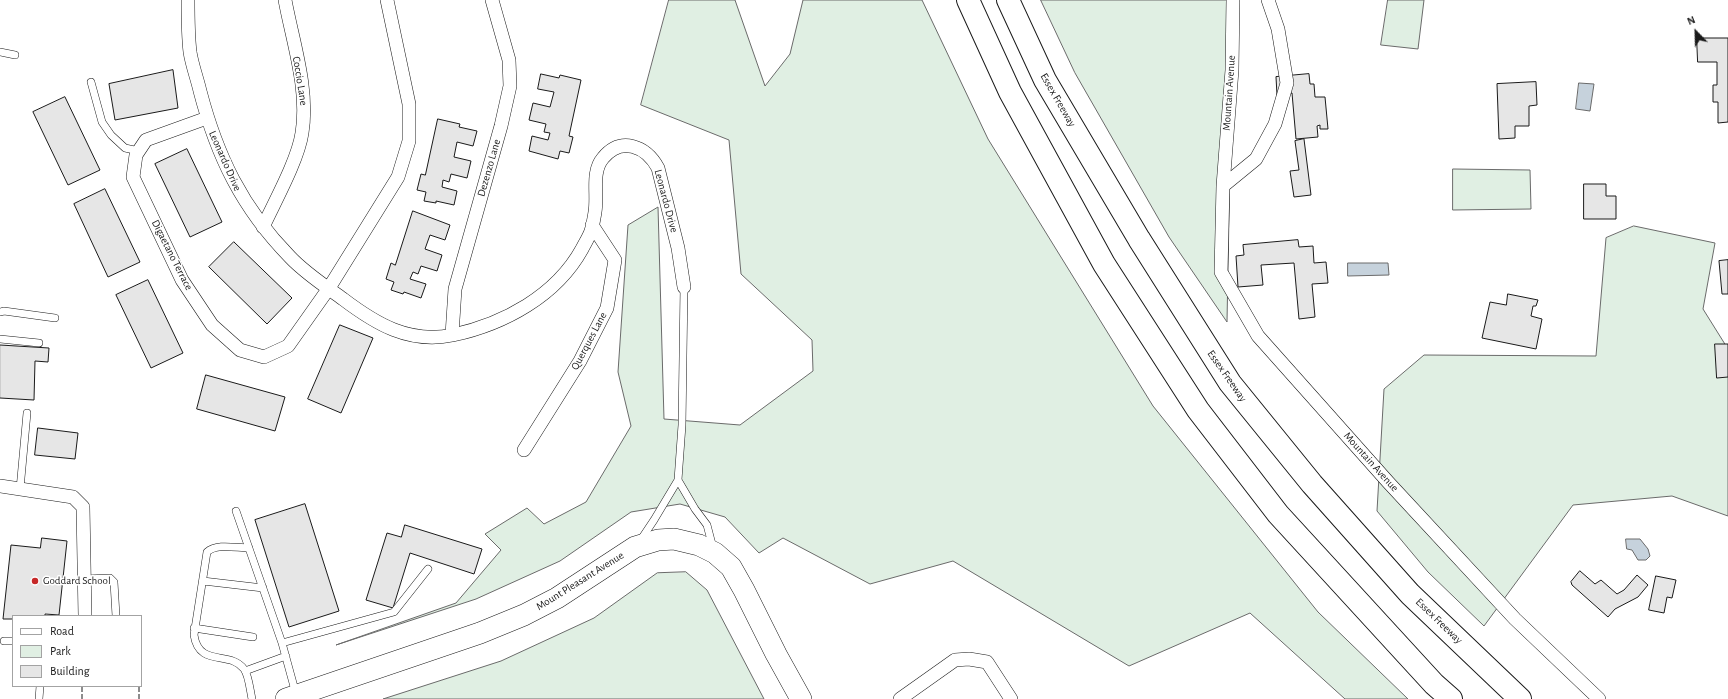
<!DOCTYPE html>
<style>
body{margin:0}
#map{position:relative;width:1728px;height:699px;overflow:hidden;background:#fff;font-family:"Alegreya Sans",sans-serif}
canvas{display:block}
.legend{position:absolute;left:12px;top:615px;width:130px;height:72px;box-sizing:border-box;background:#fff;border:1px solid #a3a3a3;margin:0;padding:5px 7px;list-style:none;font-size:12px;color:#1a1a1a}
.legend li{display:flex;align-items:center;gap:8px;height:20px}
.legend b{width:20px;border:1px solid #a3a3a3}
.north{position:absolute;left:1676px;top:12px;width:40px;height:40px;-webkit-text-stroke:3px #fff;paint-order:stroke;rotate:337deg;font-size:11px;font-weight:700;line-height:16px;text-align:center;color:#1a1a1a}
.north::after{content:'';display:block;margin:auto;width:14px;height:18px;background:#1a1a1a;clip-path:polygon(50% 0,100% 100%,50% 72%,0 100%)}
</style>
<div id="map">
<canvas width="1728" height="699"></canvas>
<ul class="legend">
<li><b style="height:5px;background:#fff"></b>Road</li>
<li><b style="height:11px;background:#e0efe3"></b>Park</li>
<li><b style="height:11px;background:#e6e6e6"></b>Building</li>
</ul>
<div class="north">N</div>
</div>
<script>
const context = document.querySelector('canvas').getContext('2d');
context.lineJoin = 'round';
function fillPath(path, color) {
  context.fillStyle = color;
  context.fill(path, 'evenodd');
}
function trace(path, color, width, dash) {
  context.strokeStyle = color;
  context.lineWidth = width;
  context.lineCap = dash ? 'butt' : 'round';
  context.setLineDash(dash || []);
  context.stroke(path);
}
function label(font, color, halo, rows, align = 'center') {
  context.font = font + ' "Alegreya Sans",sans-serif';
  context.lineWidth = 3;
  context.setLineDash([]);
  context.textBaseline = 'middle';
  context.strokeStyle = halo;
  context.fillStyle = color;
  for (const [text, x, y, turn = 0] of rows) {
    context.save();
    context.translate(x, y);
    context.rotate((+turn || 0) * Math.PI / 180);
    context.textAlign = isNaN(turn) ? turn : align;
    if (halo) context.strokeText(text, 0, 0);
    context.fillText(text, 0, 0);
    context.restore();
  }
}
const green = new Path2D(`
 M669,0H735L765,86L790,54L803,0H922L988,139L1153,406L1318,612L1408,699H1345L1250,613L1129,666L953,561L870,584L783,538L759,553L725,517L680,504L631,512L560,561L476,599L336,645L456,603L501,550L485,534L527,508L544,524L586,502L631,426L618,372L628,225L658,207L664,419L740,425L813,371L812,340L741,274L729,140L641,105Z
 M1041,0H1233L1227,322L1169,237L1075,73Z
 M1388,0H1424L1418,49L1381,45Z
 M1453,169L1530,170L1531,209L1453,210Z
 M1634,226L1715,243L1703,309L1728,349V516L1672,496L1573,505L1484,626L1428,572L1377,511L1384,389L1424,355L1596,356L1606,238Z
 M686,572L707,590L764,699H383L501,661L594,618L657,573Z`);
fillPath(green, '#e0efe3');
trace(green, '#6a6a6a', 1);
const water = new Path2D(`
 M1579,83L1594,84L1590,111L1576,109Z
 M1348,263H1388L1389,275L1348,276Z
 M1626,539H1640L1648,549L1650,556L1646,560H1638L1632,550L1627,549Z`);
fillPath(water, '#c6d2dc');
trace(water, '#6a6a6a', 1);
const building = new Path2D(`
 M1697,38H1728V122L1718,123V102H1713V85H1717V62H1698Z
 M173,70L178,108L115,120L109,84Z
 M541,74L559,78L560,75L581,80L569,136L573,137L569,153L560,151L558,159L529,151L532,136L548,140L550,133L544,132L546,124L529,120L533,103L550,107L554,92L538,89Z
 M1309,74L1310,84H1314L1315,97H1325L1328,129H1320V125L1317,126L1318,137L1296,139L1292,93L1277,95L1276,77Z
 M1536,82L1537,105L1529,106V126H1515V138L1499,139L1497,84Z
 M65,97L100,170L68,185L33,112Z
 M438,119L460,124L459,127L477,131L473,146L457,142L454,157L471,161L467,178L451,174L449,182L443,180L442,187L457,191L454,205L436,201V203L424,201L426,192L417,190L421,174L425,175Z
 M1304,139L1311,195L1294,197L1290,171L1299,170L1295,141Z
 M187,149L222,222L190,237L155,164Z
 M1584,184H1606V196H1616V219H1584Z
 M105,189L140,262L108,277L74,204Z
 M413,211L450,225L445,240L430,235L425,249L442,255L437,271L421,266L418,274L413,272L410,279L426,284L421,298L404,292L403,294L391,290L394,282L386,279L391,263L395,265Z
 M1298,240L1299,247L1313,246L1314,263L1326,262L1328,283L1312,284L1315,317L1299,319L1294,263L1261,265L1263,285L1238,287L1236,256L1244,255L1243,245Z
 M234,242L292,298L267,324L209,267Z
 M1728,260V294H1722L1719,261Z
 M148,280L183,353L151,368L116,295Z
 M1508,294L1538,300L1536,306H1533L1531,316L1542,319L1536,349L1482,338L1490,302L1506,305Z
 M340,325L373,338L341,413L308,399Z
 M1715,344H1728V377L1717,378Z
 M0,345L49,348L48,362L35,361L34,400L0,398Z
 M206,375L285,397L275,431L197,409Z
 M38,428L78,433L75,459L35,455Z
 M305,504L339,611L289,627L255,520Z
 M405,525L482,549L474,574L410,553L393,608L366,600L387,533L401,537Z
 M42,538L67,541L59,615L45,614V616H13V619H3L11,545L40,548Z
 M1580,571L1595,584L1601,580L1617,594L1624,590L1637,575L1648,585L1638,597L1615,609L1608,617L1572,585L1571,582Z
 M1656,576L1676,580L1672,598L1667,597L1664,613L1649,610Z`);
fillPath(building, '#e6e6e6');
trace(building, '#1a1a1a', 1);
const service = new Path2D(`
 M0,52L15,55
 M91,82L102,122L111,135L125,148L139,151
 M0,312L4,311L55,318
 M0,339L39,343
 M678,480L695,509L707,525L713,548
 M20,489L27,413
 M236,511L282,643L296,694
 M640,541L654,520L678,480L682,425L684,287
 M249,548C236,548 217,543 207,552L194,635C199,668 230,650 244,669C249,676 250,690 252,699
 M84,579L110,578L114,582L116,616
 M203,581L263,588
 M194,628L253,637
 M4,641H13
 M282,643L394,612L428,569
 M245,671L286,656
 M39,699L40,686`);
const minor = new Path2D(`
 M188,0C188,17 188,35 190,52C192,65 197,78 200,91C217,156 242,208 290,257C305,273 325,286 343,299C376,324 409,344 453,335C504,324 556,296 582,249C585,243 589,237 591,231C593,225 594,218 595,212C598,194 591,172 603,158C621,136 646,146 658,168L678,248L684,287
 M1268,0L1278,29L1287,83L1275,124L1256,159L1223,186L1221,272L1258,336L1388,482L1515,619L1599,699
 M207,118L146,140L136,155L133,177L182,280L212,325L240,350L264,357L288,346L329,288L398,177L409,141V104L387,0
 M1223,186L1232,70L1233,0
 M263,227C275,201 298,160 302,133C309,89 293,43 285,0
 M452,335L455,289L501,126L510,86L509,60L492,0
 M524,450L580,361L607,308L615,260L592,225
 M0,486L73,497L83,507L85,616
 M900,699L955,660L969,659L987,662L1011,699`);
const primary = new Path2D(`
 M286,699L480,633L524,615L557,598L635,547L658,540L674,539L699,545L715,553L731,567L744,590L776,654L801,699`);
const motorway = new Path2D(`
 M968,0L1010,92L1104,264L1198,410L1278,514L1434,684L1451,699
 M1008,0L1045,80L1139,239L1230,383L1312,484L1410,594L1520,699`);
trace(service, '#1a1a1a', 8);
trace(minor, '#1a1a1a', 14);
trace(primary, '#1a1a1a', 22);
trace(motorway, '#1a1a1a', 24);
trace(service, '#fff', 7);
trace(minor, '#fff', 13);
trace(primary, '#fff', 21);
trace(motorway, '#fff', 22);
trace(new Path2D(`
 M82,699V686
 M139,699V686`), '#1a1a1a', 1, [5, 2]);
for (const [x, y, r, color] of [
 [35,581,4,"#c62828"]
]) {
  const dot = new Path2D();
  dot.arc(x, y, r, 0, 2 * Math.PI);
  context.fillStyle = color;
  context.fill(dot);
  trace(dot, '#fff', 1.5);
}
label('11px', '#1a1a1a', '#fff', [
 ["Coccio Lane",300,81,81],
 ["Mountain Avenue",1229,93,-86],
 ["Essex Freeway",1058,100,60],
 ["Leonardo Drive",225,161,66],
 ["Dezenzo Lane",489,168,-74],
 ["Leonardo Drive",666,201,75],
 ["Digaetano Terrace",172,255,63],
 ["Querques Lane",589,341,-62],
 ["Essex Freeway",1227,376,55],
 ["Mountain Avenue",1371,462,48],
 ["Mount Pleasant Avenue",580,581,-32],
 ["Essex Freeway",1439,621,44]
]);
label('11px', '#1a1a1a', '#fff', [
 ["Goddard School",43,581]
], 'left');
</script>
